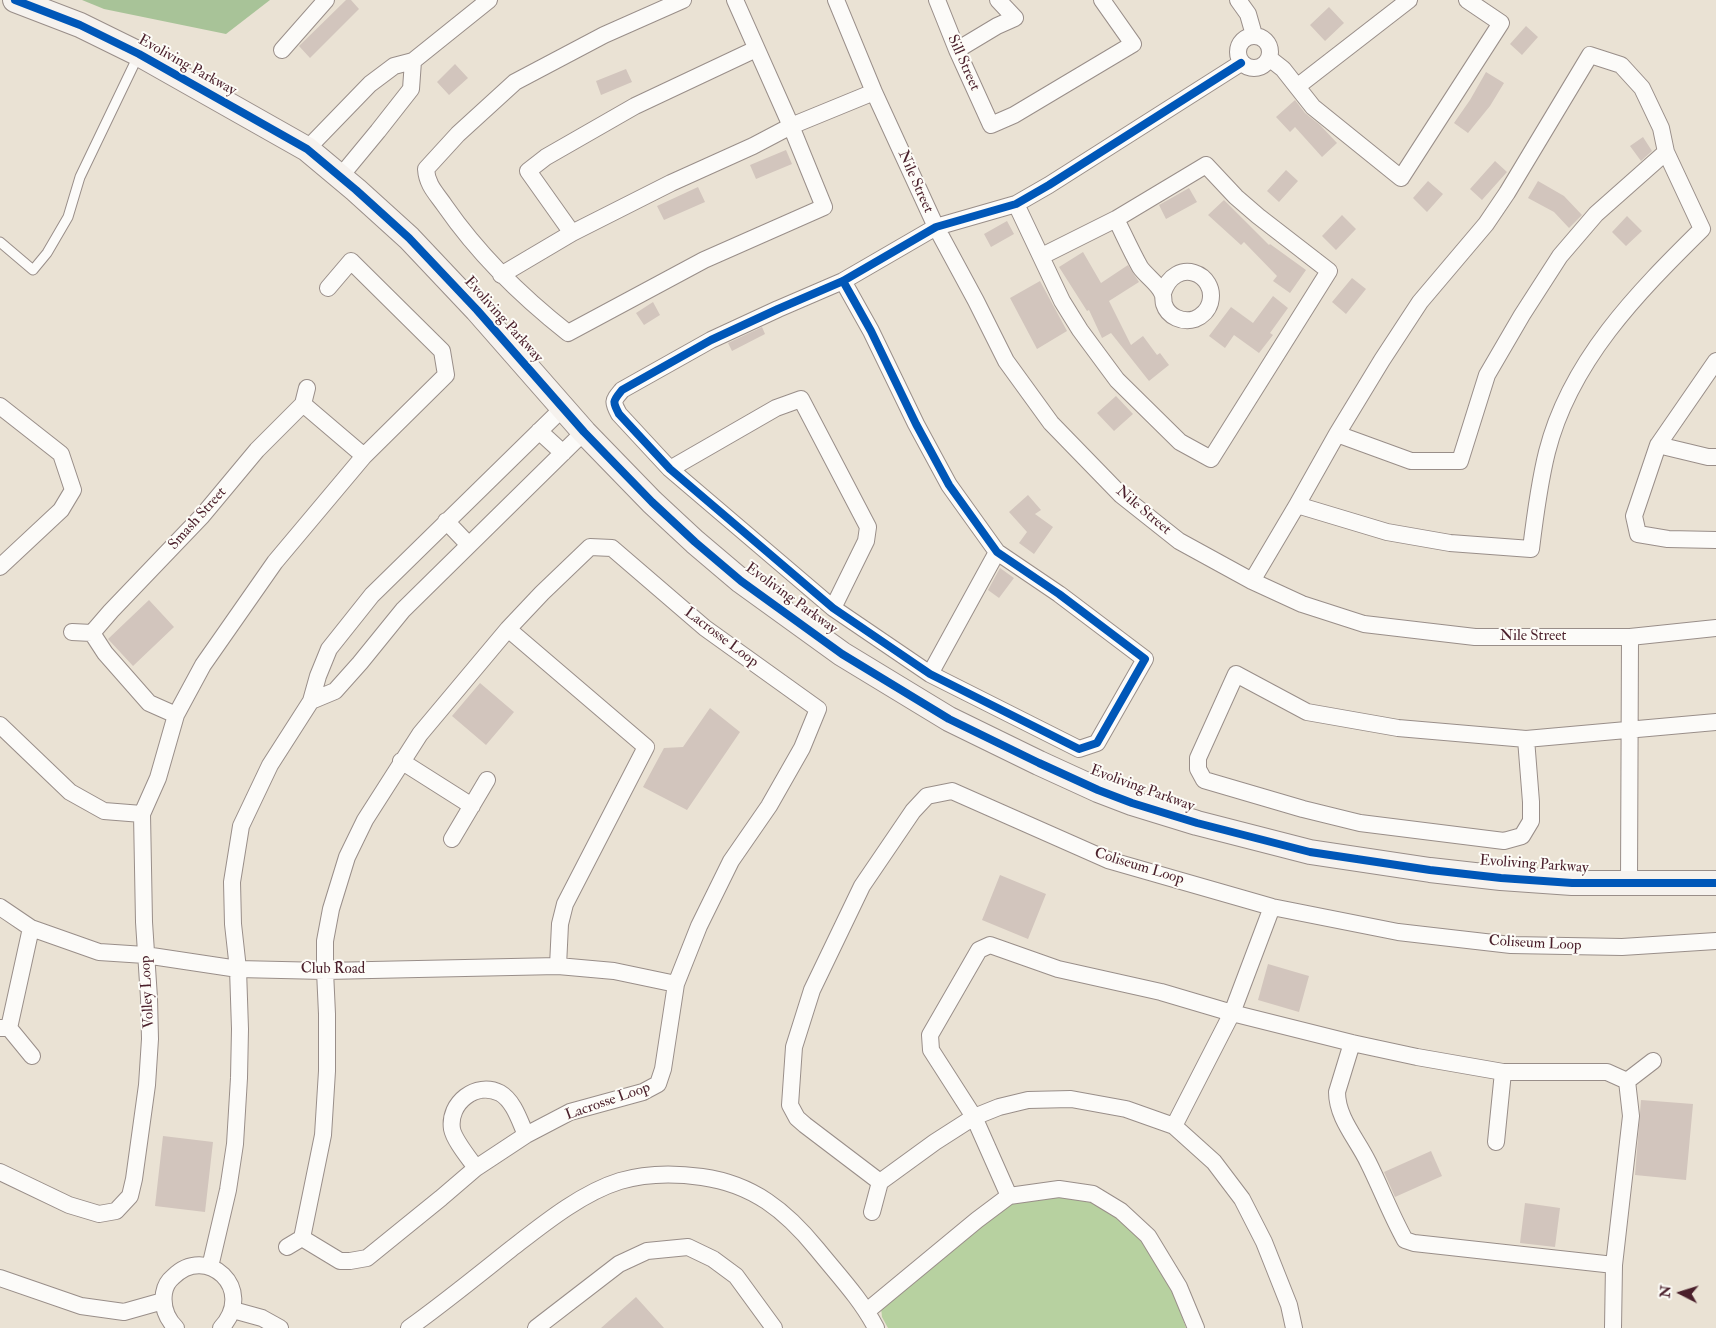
<!DOCTYPE html>
<style>
body{margin:0}
#map{position:relative;width:1716px;height:1328px;overflow:hidden;background:#eae2d4;font-family:"IM FELL Double Pica",serif}
canvas{display:block}
.north{position:absolute;left:1656px;top:1268px;width:50px;height:50px;-webkit-text-stroke:4px #fdfcf7;paint-order:stroke;rotate:275deg;font-size:14px;font-weight:700;line-height:20px;text-align:center;color:#4a1f2b}
.north::after{content:'';display:block;margin:auto;width:18px;height:22px;background:#4a1f2b;clip-path:polygon(50% 0,100% 100%,50% 72%,0 100%)}
</style>
<div id="map">
<canvas width="1716" height="1328"></canvas>
<div class="north">N</div>
</div>
<script>
const context = document.querySelector('canvas').getContext('2d');
context.lineJoin = 'round';
function fillPath(path, color) {
  context.fillStyle = color;
  context.fill(path, 'evenodd');
}
function trace(path, color, width, dash) {
  context.strokeStyle = color;
  context.lineWidth = width;
  context.lineCap = dash ? 'butt' : 'round';
  context.setLineDash(dash || []);
  context.stroke(path);
}
function label(font, color, halo, rows, align = 'center') {
  context.font = font + ' "IM FELL Double Pica",serif';
  context.lineWidth = 4;
  context.setLineDash([]);
  context.textBaseline = 'middle';
  context.strokeStyle = halo;
  context.fillStyle = color;
  for (const [text, x, y, turn = 0] of rows) {
    context.save();
    context.translate(x, y);
    context.rotate((+turn || 0) * Math.PI / 180);
    context.textAlign = isNaN(turn) ? turn : align;
    if (halo) context.strokeText(text, 0, 0);
    context.fillText(text, 0, 0);
    context.restore();
  }
}
fillPath(new Path2D(`
 M1060,1194L1092,1200L1117,1217L1147,1242L1170,1282L1186,1328H888L882,1317L881,1308L1011,1200Z`), '#b7d1a0');
fillPath(new Path2D(`
 M82,0H270L226,34L104,9Z`), '#a8c398');
fillPath(new Path2D(`
 M346,0H351L359,9L310,58L299,46Z
 M1329,7L1344,23L1325,41L1310,25Z
 M1526,26L1538,37L1522,55L1510,44Z
 M455,64L468,78L449,95L437,82Z
 M626,69L632,82L601,95L596,81Z
 M1486,72L1504,83L1490,106L1468,133L1454,123L1470,100Z
 M1295,100L1305,113L1320,125L1337,143L1322,157L1295,127L1290,132L1276,117Z
 M1643,137L1652,151L1641,161L1630,146Z
 M786,150L792,164L756,179L750,165Z
 M1495,161L1507,172L1482,200L1470,189Z
 M1286,170L1298,181L1279,202L1267,191Z
 M1428,181L1443,194L1427,212L1413,198Z
 M1538,181L1564,196L1582,215L1569,228L1554,212L1528,198Z
 M698,187L705,202L664,220L657,206Z
 M1189,188L1197,202L1166,219L1159,205Z
 M1224,200L1269,245L1270,244L1306,270L1290,293L1273,281L1277,276L1244,242L1241,245L1208,215Z
 M1342,215L1356,229L1336,250L1322,236Z
 M1627,216L1642,231L1626,246L1612,232Z
 M1007,221L1014,234L991,247L984,234Z
 M1083,252L1101,283L1128,265L1139,282L1109,301L1131,345L1143,336L1157,355L1160,353L1169,365L1149,381L1111,333L1102,338L1089,310L1087,311L1059,267Z
 M1352,278L1366,289L1346,314L1332,302Z
 M1040,281L1067,331L1037,349L1010,298Z
 M1273,296L1288,308L1270,333L1273,335L1259,353L1234,335L1225,348L1209,336L1231,307L1253,323Z
 M653,302L660,315L644,325L636,313Z
 M762,327L765,334L732,351L728,343Z
 M1116,396L1133,414L1114,431L1097,413Z
 M1028,495L1041,510L1035,514L1053,527L1034,554L1019,543L1027,532L1009,512Z
 M1000,568L1014,578L999,598L988,590Z
 M149,600L174,627L133,666L108,639Z
 M480,683L514,712L486,745L452,716Z
 M710,708L740,732L687,810L643,787L664,748L683,747Z
 M1000,875L1046,894L1028,939L982,920Z
 M1268,964L1309,976L1299,1012L1258,1000Z
 M1641,1100L1693,1104L1686,1180L1635,1175Z
 M163,1136L213,1142L205,1212L155,1206Z
 M1431,1151L1442,1176L1395,1197L1384,1172Z
 M1525,1203L1560,1208L1555,1247L1520,1243Z
 M636,1297L664,1328H601Z`), '#d2c5bd');
const lane = new Path2D(`
 M0,242L33,270L47,253L68,217L80,177L139,54`);
const street = new Path2D(`
 M683,0L604,35L515,82L458,134L426,169C427,185 436,193 445,206C479,255 521,296 568,333L704,260L824,207L791,126L735,0
 M836,0L874,92L936,227L976,301L1006,361L1051,423L1121,495L1179,541L1252,581L1302,604L1364,624L1475,637H1630L1716,628
 M937,0L957,50L991,125L1014,115L1133,44L1102,0
 M1238,0L1248,14L1254,35
 M1238 52a16 16 0 1 1 32 0a16 16 0 1 1-32 0Z
 M282,50L326,0
 M957,50L997,26L1015,18L998,0
 M1269,58L1283,69L1313,107L1401,178L1501,23L1467,0
 M1298,86L1409,0
 M307,149L370,84L394,66L413,61L489,0
 M340,177L378,131L411,89L413,61
 M1016,204L1062,301L1080,330L1117,380L1180,442L1211,459L1329,271L1258,216L1236,197L1206,165L1116,219L1042,256
 M1116,219C1124,235 1131,251 1140,267C1146,276 1158,283 1162,293C1164,296 1163,301 1164,304C1168,317 1183,323 1195,319C1202,316 1208,310 1210,303C1218,273 1175,256 1163,293
 M572,233L528,171L546,157L635,106L756,49
 M501,275L572,233L671,183L753,146L791,126L874,92
 M843,281L871,331L916,424L949,485L997,552L1059,594L1145,659L1097,743L1079,749L930,674L833,608L670,469L619,414C612,401 613,401 622,390L711,340L778,309L843,281L936,227L1016,204L1049,185L1241,63
 M1716,361L1658,445L1634,516L1638,534L1668,539L1716,540
 M303,404L364,456
 M303,404L307,388
 M0,406L61,454L73,490L61,510L0,567
 M539,431L563,453
 M1337,434L1411,461H1460L1487,375L1522,315L1560,256L1596,214L1666,152
 M1658,445L1708,457H1716
 M670,469L776,408L801,399L868,527L866,541L833,608
 M446,521L468,544
 M590,547L612,548L705,628L818,709L802,748L769,806L731,861L699,926L676,984L663,1069L658,1084L643,1092L570,1112L526,1135L476,1168L441,1198L367,1258L350,1261H340L302,1238L323,1135L327,1071V1014L325,971V941L331,909L347,857L365,820L420,734L508,629L542,593Z
 M1252,581L1297,505L1337,434L1382,360L1420,302L1486,224L1507,193L1590,55L1621,65L1642,88L1661,128L1666,152L1702,229C1637,293 1570,361 1547,452C1539,484 1535,516 1531,549L1450,543L1387,532L1297,505
 M508,629L646,747L565,904L560,924L558,966
 M72,632L92,633
 M92,633L111,611L202,516L257,450L303,404
 M92,633L105,653L149,703L176,715
 M930,674L997,552
 M311,701L335,691L360,663L403,610L584,432
 M0,725L70,792L104,811L142,814
 M1526,739L1531,802V821L1522,836L1504,841L1360,823L1303,809L1204,780L1198,769V758L1236,674L1307,712L1398,728L1526,739L1716,722
 M401,761L472,806
 M452,839L487,780
 M1629,884L1630,637
 M0,907L31,928L99,952L145,955L238,969L325,971L558,966L614,971L676,984
 M0,1028H9L31,928
 M9,1028L32,1056
 M1352,1043L1337,1092C1337,1118 1357,1139 1368,1162C1381,1188 1391,1215 1405,1240L1414,1243L1614,1265
 M1627,1081L1653,1061
 M1174,1126L1232,1013L1272,907
 M1496,1142L1503,1072
 M476,1168C469,1158 454,1140 452,1129C448,1103 476,1081 500,1093C514,1101 520,1122 526,1135
 M0,1172L69,1205L99,1214L116,1211L130,1196L134,1179L147,1085L150,1039L149,998L144,922L142,814L158,778L176,715L203,665L275,562L364,456L446,375L442,351L351,261L328,288
 M880,1182L805,1125L797,1118L790,1105L794,1047L812,990L862,886L913,811L927,796L952,791L1108,860L1272,907L1398,932L1511,945L1622,947L1716,941
 M1009,1196L974,1117L931,1050L930,1035L979,950L990,945L1058,969L1161,992L1232,1013L1352,1043L1417,1057L1503,1072H1607L1627,1081
 M872,1212L880,1182L935,1142L974,1117L999,1107L1028,1100L1071,1099L1126,1109L1174,1126L1214,1162L1242,1199L1264,1242L1289,1305L1294,1328
 M287,1247L302,1238
 M210,1267L228,1190L235,1144L239,1078L240,1029L238,969L233,924L232,882L241,826L270,765L311,701L318,676L329,649L372,595L564,407
 M0,1278L81,1306L124,1312L163,1301
 M233,1310L262,1318L280,1328
 M867,1311L977,1220L1009,1196L1059,1189L1093,1194L1121,1211L1148,1236L1179,1287L1196,1328
 M176,1328C166,1318 162,1307 164,1293C165,1287 168,1281 173,1277C206,1243 257,1289 221,1328
 M409,1328C444,1303 477,1276 511,1249C542,1225 581,1193 620,1181C647,1173 674,1173 702,1177C753,1184 786,1211 817,1249C838,1275 861,1299 876,1328
 M536,1328L619,1264L647,1251L688,1247L713,1259L736,1276L774,1328
 M1613,1328L1614,1265L1631,1116L1627,1081`);
const secondary = new Path2D(`
 M15,0L80,25L139,54L307,149L356,190L409,238L477,310L584,432L652,502L695,542L741,581L842,654L949,719L1039,763L1098,790L1132,803L1197,823L1310,852L1430,870L1501,878L1572,883H1716`);
trace(lane, '#998e89', 11);
trace(street, '#998e89', 18);
trace(secondary, '#998e89', 26);
trace(lane, '#fcfbf9', 9);
trace(street, '#fcfbf9', 16);
trace(secondary, '#f6f2ee', 24);
trace(new Path2D(`
 M15,0L80,25L139,54L307,149L356,190L409,238L477,310L584,432L652,502L695,542L741,581L842,654L949,719L1039,763L1098,790L1132,803L1197,823L1310,852L1430,870L1501,878L1572,883H1716
 M843,281L871,331L916,424L949,485L997,552L1059,594L1145,659L1097,743L1079,749L930,674L833,608L670,469L619,414C612,401 613,401 622,390L711,340L778,309L843,281L936,227L1016,204L1049,185L1241,63`), '#0057b8', 8);
label('15px', '#4a1f2b', '#fdfcf7', [
 ["Sill Street",963,63,66],
 ["Evoliving Parkway",187,66,29],
 ["Nile Street",915,182,66],
 ["Evoliving Parkway",503,320,48],
 ["Nile Street",1143,511,40],
 ["Smash Street",198,519,-48],
 ["Evoliving Parkway",791,599,36],
 ["Nile Street",1533,637],
 ["Lacrosse Loop",721,638,37],
 ["Evoliving Parkway",1142,789,20],
 ["Evoliving Parkway",1534,865,4],
 ["Coliseum Loop",1139,867,17],
 ["Coliseum Loop",1535,944,3],
 ["Club Road",333,970],
 ["Volley Loop",148,992,-93],
 ["Lacrosse Loop",608,1102,-19]
]);
</script>
